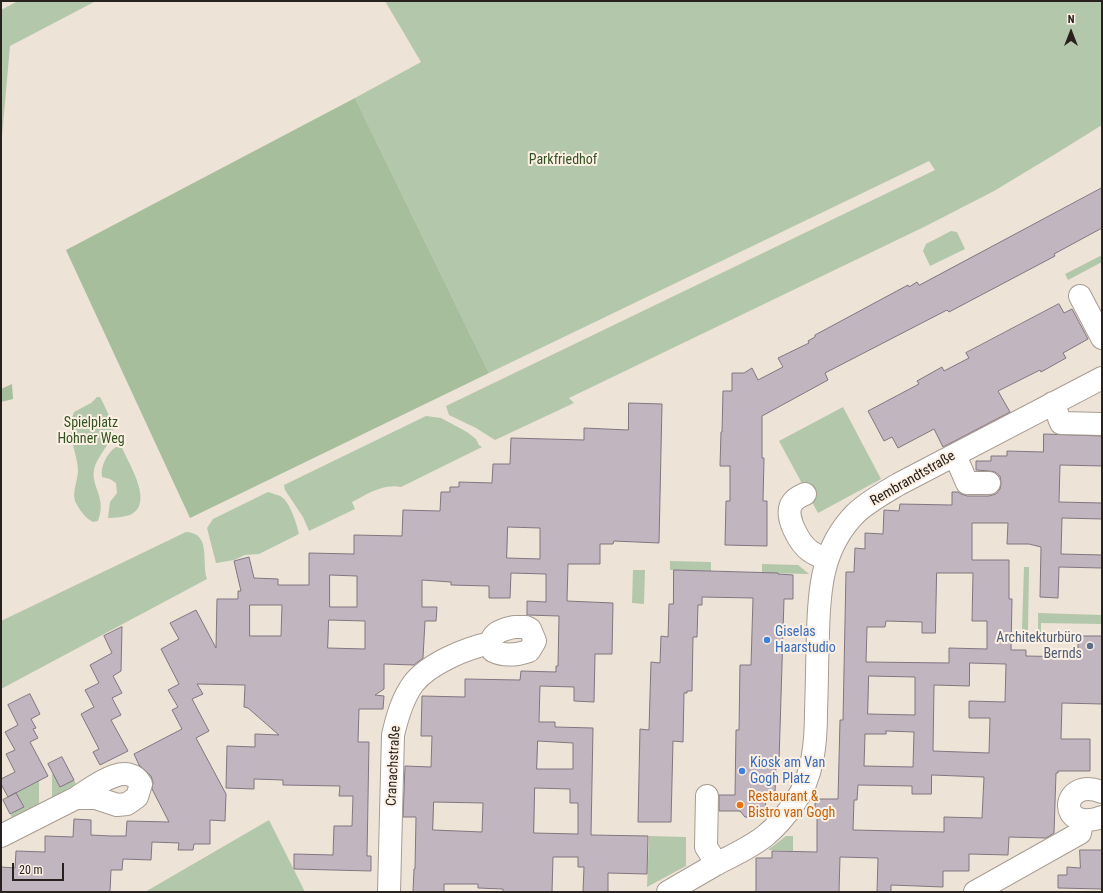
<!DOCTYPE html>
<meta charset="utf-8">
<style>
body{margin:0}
#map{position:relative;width:1103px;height:893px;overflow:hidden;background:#eee3d7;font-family:"Roboto Condensed",sans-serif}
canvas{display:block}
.frame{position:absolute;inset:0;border:2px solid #27221e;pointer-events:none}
.north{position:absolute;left:1051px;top:12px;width:40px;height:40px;-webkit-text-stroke:3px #fcf0e4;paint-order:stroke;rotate:0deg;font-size:11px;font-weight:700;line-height:16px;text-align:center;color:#27221e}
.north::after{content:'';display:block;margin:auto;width:14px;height:18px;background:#27221e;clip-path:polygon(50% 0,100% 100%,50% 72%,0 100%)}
.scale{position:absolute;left:12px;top:863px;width:52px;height:18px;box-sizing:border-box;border:2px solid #27221e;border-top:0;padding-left:5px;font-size:12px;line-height:14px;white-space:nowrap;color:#27221e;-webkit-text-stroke:3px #fcf0e4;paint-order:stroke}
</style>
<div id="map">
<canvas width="1103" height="893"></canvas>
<div class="frame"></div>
<div class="north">N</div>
<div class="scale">20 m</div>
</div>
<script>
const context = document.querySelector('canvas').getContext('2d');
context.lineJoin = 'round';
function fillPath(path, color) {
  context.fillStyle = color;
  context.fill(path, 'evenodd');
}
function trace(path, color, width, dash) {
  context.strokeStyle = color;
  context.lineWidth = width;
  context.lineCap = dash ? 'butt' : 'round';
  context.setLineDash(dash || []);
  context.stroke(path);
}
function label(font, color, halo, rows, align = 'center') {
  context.font = font + ' "Roboto Condensed",sans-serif';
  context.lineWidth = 4;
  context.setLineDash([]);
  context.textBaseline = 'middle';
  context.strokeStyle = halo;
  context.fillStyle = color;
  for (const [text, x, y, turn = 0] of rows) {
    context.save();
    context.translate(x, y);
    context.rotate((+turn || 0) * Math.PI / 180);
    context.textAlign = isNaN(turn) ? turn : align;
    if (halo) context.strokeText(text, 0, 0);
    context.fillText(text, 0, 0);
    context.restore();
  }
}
fillPath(new Path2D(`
 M18,1H96L10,46L1,147V10Z
 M385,1H1102V125L1057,153L994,191L926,226L569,398L574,403L495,440L476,428L449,415L446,406L935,170L929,161L489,373L355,98L421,62Z
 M951,231L957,232L965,249L930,266L923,251L926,244Z
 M1102,255V262L1068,280L1065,274Z
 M97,397H100C104,405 112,420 113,428C113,443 97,455 94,470C91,487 107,498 98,521L93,522C86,519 78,508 75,501C72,491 78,481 78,470C77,450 65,433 74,412L91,403Z
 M843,407L881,479L818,513L779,441Z
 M426,416L441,418L467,432L476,439L479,445L482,447L401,487C384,483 367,494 352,502L355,509L309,531L303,517L285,490L284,485Z
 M116,447L122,448C129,464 155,504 130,515C123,517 116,518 108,518L110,502L117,493L116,483L110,479L102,477C100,467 107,453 116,447Z
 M268,492C273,494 280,495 283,498C291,505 297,525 299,534L259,554L245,555L234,560L216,563L207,528L213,519Z
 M186,532C212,533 201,563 207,579L1,689V621Z
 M670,561L711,562V571L670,570Z
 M762,564L798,565L809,574L762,573Z
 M1024,567H1029L1028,630H1022Z
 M633,570H645L644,604L632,603Z
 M1038,613L1102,615V624L1041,623V633H1038Z
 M52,774L74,780L76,784L52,798Z
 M39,781V805L12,819L11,814L23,807L16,793Z
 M269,820L305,892H145Z
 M649,836L686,837V866L647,887Z
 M786,836H793V851L768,850Z`), '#b3c7aa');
fillPath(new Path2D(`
 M355,98L489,373L190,518L66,250Z
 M12,384L13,399L1,402V389Z`), '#a6be9c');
const building = new Path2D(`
 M1102,188V228L1054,254L1055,256L949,312L947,310L825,373L828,380L762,416V458H764L763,501H767V546L725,545L726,501H730V466H720L721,432H722L723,391H732V373H744L752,368L758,380L783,367L778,358L809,343L808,341L815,337V335L908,285L909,287L917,282L919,285Z
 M1059,304L1064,313L1072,309L1088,339L1063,353L1066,358L1041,372L1040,370L998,391L1010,412L943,447L934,429L898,448L892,437L884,441L868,411L919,384L917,381L942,367L944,371L969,358L966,353Z
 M629,403L662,404L659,543L614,541L613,544H600V564H568L567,601L613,603L612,654H595L594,702L574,701V687L540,686L539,722H555V727L593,728L591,835L648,836L647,874L608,873V892H583L584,867H578V857H553L552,892H503V889L478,888V884H444V892H413L414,869H415L416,817H403L405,766L431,767L432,736H421L422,696L465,697V679L520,680L521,671L556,672V666H558L559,616L527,615V601L546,602V574L511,573L510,598H489V586L451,585V582L422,580V607H437L436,621H425L423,658L414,665L384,664V689L375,695L384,696L383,709H359L358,742H369L367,856H371V871L294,869V854L333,855L334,826H352L353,796H339L340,786L283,785V780L254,779V789L226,788L227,746L255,747V734L279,735L248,708L244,707L245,685L197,684L203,694L192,699L209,731L196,738L226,794L225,821L210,820V844H194L193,850H178L179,843L152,842L151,860L123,859L122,870H111L110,892H1V867L15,868L16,851L45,852V836L73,837L74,819L91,820V835L111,836H126L127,821L169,822L152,789L153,782L151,776L139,765L134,754L182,729L172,710L178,707L168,690L179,684L161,649L179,639L170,623L196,610L216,648L217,599H238V591H241L234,561L249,557L254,578L278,579V585H309V553L354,554V535L402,536L403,510L440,511L441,492H450V487H459V482L492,483L493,464H510L511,438L584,440V428L628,430ZM508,527L540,528V559L507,558ZM330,575L357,576V607H330ZM250,605H282L281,636H250ZM329,620L365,621V649L328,648ZM538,741L573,743V769H537ZM535,788L570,789V803H578V834L534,833ZM434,802L483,803L482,832L433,830Z
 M1044,434L1102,436V466L1060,465L1059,502L1102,503V519L1062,518L1061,554L1102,555V568L1059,567L1058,598L1040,597L1041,547L1029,544H1007L1008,523H972V560H1009V599H1012L1011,650H1026V656L1078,657V636H1102V704L1062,703L1061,739H1090V771H1058V773H1056L1054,833L1046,838L1009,837L1008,855L969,854V871H943V887L891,885V892H877L878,858L840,857L839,892H756V858H772V851L817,852V814H815V799H838L840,720H843L846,572H854L855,548L865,549V533L883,534L884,510L899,511L900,504L952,505V492H958L961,494L967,496H989L996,494L1000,489L1001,483L1000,476L995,472L989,471L976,470V461H991V456H1007V451L1043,452ZM937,573H973L972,621H987V649L949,648V663L866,662L867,627H885L886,621L922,622V633H935ZM970,663L1006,664L1005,702L969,701V718H990L989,753L933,751L934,685L969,686ZM869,676L915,677V715L868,714ZM886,731L914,732L913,767L864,766L865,734H886ZM932,775L984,777L982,818L944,817V832L853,830L854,800H857L858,785L912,786V794H931Z
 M674,570L778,573V574L793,575V599H784L779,762H776L775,794L765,801L766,807L761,812H758L753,817H745L740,811H719V795H735L736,730H739L740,665H751L753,598L702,597V605H698L697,637H693L692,691H687V693H684L683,742L673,741L671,822H638L640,729L649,730L651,662L660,663L661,636L668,637L669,604H673Z
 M122,627L121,671L113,676L122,693L112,698L121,715L111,720L128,751L100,765L93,752L99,749L81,714L94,707L85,690L99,683L90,665L112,653L104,636Z
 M30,694L40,714L31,719L36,728L33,729L38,738L30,742L48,776L8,797L1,784V779L15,772L6,754L15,750L5,732L18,725L8,705Z
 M62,757L74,780L60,787L48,764Z
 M16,793L24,807L10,814L3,800Z
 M1080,850H1102V889L1058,888V875H1067V867L1080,868Z`);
fillPath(building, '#c1b5bf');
trace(building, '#817680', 1);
const minor = new Path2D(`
 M1080,296L1102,338
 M1053,403L1061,423L1102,424
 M955,455L967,483H989
 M805,494C800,496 794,499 791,505C785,518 800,544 810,551C815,555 822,557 827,559
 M514,627H526L530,629L535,641L529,651C517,655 505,657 493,651C487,634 500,630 514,627Z
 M1102,792C1060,776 1056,834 1102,817
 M707,796L706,847L717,864
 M1,836L76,798H96L117,805L127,804L137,797L141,784C127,759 92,788 76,798
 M389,892L393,735C397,718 402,699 413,684C428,664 466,648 491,643
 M668,892C685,882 701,873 718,863C734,855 751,847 765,836C776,827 787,814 795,802C813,777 816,743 816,712C817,686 817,660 818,634C819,589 822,547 856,513C869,501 884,493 899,484L1102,378
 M975,892L1080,833L1082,821`);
trace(minor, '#a79c91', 24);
trace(minor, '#fff', 22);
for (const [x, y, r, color] of [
 [767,640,4,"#3f7fe0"],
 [1090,646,4,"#5c6f8a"],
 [742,771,4,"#3f7fe0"],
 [740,805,4,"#e8710a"]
]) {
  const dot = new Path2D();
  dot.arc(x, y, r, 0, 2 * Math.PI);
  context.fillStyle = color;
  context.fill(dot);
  trace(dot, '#fcf0e4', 1.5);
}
label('14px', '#325322', '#fcf0e4', [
 ["Parkfriedhof",563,160],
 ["Spielplatz",91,423],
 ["Hohner Weg",91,439]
]);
label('14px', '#27221e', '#fcf0e4', [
 ["Rembrandtstraße",913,479,-30],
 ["Cranachstraße",394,766,-87]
]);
label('14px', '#366cbe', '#fcf0e4', [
 ["Giselas",775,632],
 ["Haarstudio",775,648],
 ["Kiosk am Van",750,763],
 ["Gogh Platz",750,779]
], 'left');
label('14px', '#4e5e75', '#fcf0e4', [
 ["Architekturbüro",1082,638],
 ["Bernds",1082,654]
], 'right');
label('14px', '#c56008', '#fcf0e4', [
 ["Restaurant &",748,797],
 ["Bistro van Gogh",748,813]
], 'left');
</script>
